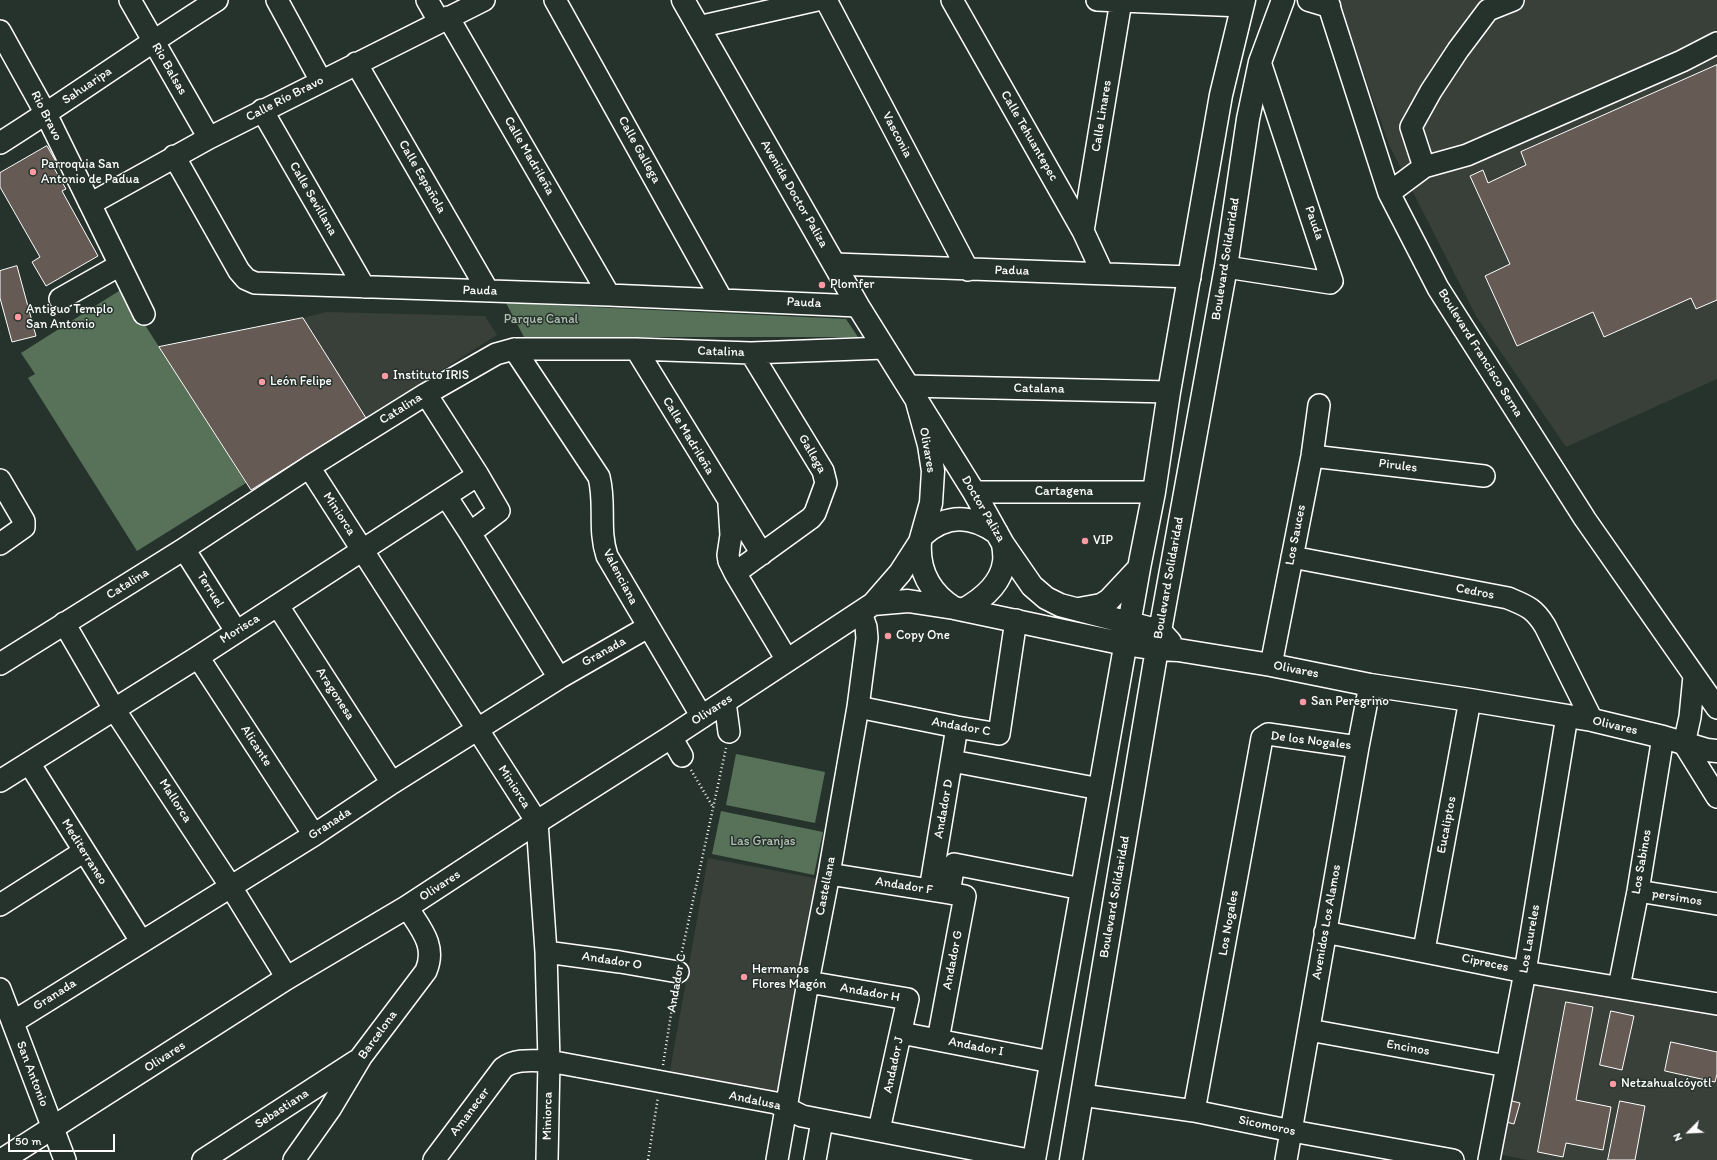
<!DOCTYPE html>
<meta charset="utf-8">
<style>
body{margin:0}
#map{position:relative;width:1717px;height:1160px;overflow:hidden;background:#26332d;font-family:Itim,sans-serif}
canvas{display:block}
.north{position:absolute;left:1669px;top:1112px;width:40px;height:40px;-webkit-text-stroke:3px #26332d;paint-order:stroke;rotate:246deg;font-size:11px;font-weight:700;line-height:16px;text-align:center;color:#fff}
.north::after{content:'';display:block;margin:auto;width:14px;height:18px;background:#fff;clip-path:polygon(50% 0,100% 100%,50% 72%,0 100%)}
.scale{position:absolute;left:8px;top:1134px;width:107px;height:18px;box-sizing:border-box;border:2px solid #fff;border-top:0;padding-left:5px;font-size:12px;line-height:14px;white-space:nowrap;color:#fff;-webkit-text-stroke:3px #26332d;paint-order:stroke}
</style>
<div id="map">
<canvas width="1717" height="1160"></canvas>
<div class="north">N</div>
<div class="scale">50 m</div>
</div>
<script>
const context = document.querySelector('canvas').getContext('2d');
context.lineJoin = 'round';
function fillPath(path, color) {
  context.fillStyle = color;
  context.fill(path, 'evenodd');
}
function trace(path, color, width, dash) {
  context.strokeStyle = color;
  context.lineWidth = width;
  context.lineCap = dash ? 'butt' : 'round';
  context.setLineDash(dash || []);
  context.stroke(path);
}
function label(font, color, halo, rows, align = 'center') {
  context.font = font + ' Itim,sans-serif';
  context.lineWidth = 3;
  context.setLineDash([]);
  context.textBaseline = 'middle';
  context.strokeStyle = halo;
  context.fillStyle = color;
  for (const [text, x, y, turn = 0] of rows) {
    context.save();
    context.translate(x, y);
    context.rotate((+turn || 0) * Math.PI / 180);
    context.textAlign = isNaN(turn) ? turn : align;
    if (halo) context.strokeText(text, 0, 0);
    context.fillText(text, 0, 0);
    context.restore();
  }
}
fillPath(new Path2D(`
 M1338,0H1717V379L1566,447L1476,316L1390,147Z
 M326,312L485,316L497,335L366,418L303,318Z
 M708,858L820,879L781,1096L669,1076Z
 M1529,976L1717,1013V1160H1528L1497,1154Z`), '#393f39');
fillPath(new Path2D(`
 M122,289L246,483L137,551L28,378L35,374L21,353Z
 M506,303L846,319L858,337H524Z
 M736,754L825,772L815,823L726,805Z
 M721,811L823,832L814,875L712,854Z`), '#577258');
const building = new Path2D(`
 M1717,65V300L1696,309L1691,298L1604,337L1593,312L1517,346L1485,276L1510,264L1470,176L1483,170L1488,183L1526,165L1521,152Z
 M47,146L58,165L54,168L66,189L62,191L98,256L46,286L32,262L40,257L0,187V173Z
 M17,266L36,336L12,342L0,298V271Z
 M303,318L366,418L251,490L159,347Z
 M1566,1002L1593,1007L1576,1100L1611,1107L1603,1150L1566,1143L1563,1157L1538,1152Z
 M1611,1011L1634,1016L1622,1070L1600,1065Z
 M1671,1042L1717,1052V1074L1715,1082L1665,1071Z
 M1512,1101L1520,1103L1514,1124L1506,1122Z
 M1620,1101L1645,1106L1635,1160H1608Z`);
fillPath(building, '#655a54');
trace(building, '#fff', 1);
const minor = new Path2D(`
 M130,0L209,138
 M277,0L321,81
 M427,0L439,21
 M555,0L722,300
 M826,0L968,270
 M952,0L1083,231L1103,274
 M1097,0L1242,6
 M1327,0L1389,193L1438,288L1585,519L1717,708
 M1513,0L1488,10L1458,50L1431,91L1411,127L1424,167L1467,155L1682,61L1717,43
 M448,17L609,295
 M698,27L817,0
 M0,31L46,114L144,314
 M356,63L488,291
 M262,110L364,287
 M0,143C73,97 144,46 217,0
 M174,156L239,271L246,279L255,283L609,295L858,306
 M1389,193L1424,167
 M89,202L99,199L209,138L484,0
 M1083,231L1121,1
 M835,264L1190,277
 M1226,267L1330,283L1332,281L1260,62
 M60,299L120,265
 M514,349L599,477C606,504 598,529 607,556L702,717
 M636,349L762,554
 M908,386L1169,392
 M426,394L478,475L499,511L470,533
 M1312,456L1484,476
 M309,467L537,822L546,952L549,1061L547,1160
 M0,480L24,521V527L0,544
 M974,492H1154
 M446,496L470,533L559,678
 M729,504L731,535L728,555L729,561L735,573L787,660
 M184,549L236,631
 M1292,557L1508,598C1527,606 1534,608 1545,626L1592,720
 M735,573L811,518L815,513L826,483L823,471L751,353
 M278,606L392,783
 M64,623L114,709L231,887L287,978
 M198,657L314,835
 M0,664L184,549L309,467L426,394L496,354L514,349H636L751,353L884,348
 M1271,665L1312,456L1319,405
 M1694,676L1690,717L1684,744L1717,797
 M725,702L729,732
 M858,707L957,727L999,734L1016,620
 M671,737L682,756
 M952,761L1100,789
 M29,763L141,941
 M0,781L198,657L478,475
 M829,874L949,893L954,864L1082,889
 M930,890L957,727
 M1638,891L1717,904
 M0,905L83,852
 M1325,932L1525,972L1717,1004
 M1424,950L1470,700
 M546,952L620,962L678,972
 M808,982L908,999L879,1130
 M1619,987L1638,891L1663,737
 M0,989L65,1160
 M13,1022L314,835L392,783L559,678L648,627
 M1309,1030L1507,1066
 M901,1033L1051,1062
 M938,1040L965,896L949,893
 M1082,1095L1194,1111L1292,1131L1453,1160
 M1194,1111L1262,738L1268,734L1358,747
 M203,1160L356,1061
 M294,1160L330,1109L361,1057L426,971C437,945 420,928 407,907
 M434,1160L503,1068C516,1058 533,1061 549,1061L776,1103L802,1116L1029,1160
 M777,1160L808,982L829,874L858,707L867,638L866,627L861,613
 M815,1160L822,1121
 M1286,1160L1358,747L1370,685
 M1489,1160L1525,972L1567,716`);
const major = new Path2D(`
 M683,0L858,306L974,492L1003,544L1032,586L1046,598L1060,605L1160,631L1170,642
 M1309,0L1329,6
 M923,535C947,514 971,515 997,533
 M920,542C918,570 930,593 954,608
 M873,604L908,601L954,608L1125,644L1157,649L1178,650L1271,665L1370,685L1470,700L1592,720L1663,737L1707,750L1717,751
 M1079,609L1101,605L1109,600L1139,568
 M963,610C981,600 1001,585 1004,562C1005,556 1004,550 1003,544
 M2,1160L287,978L407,907L537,822L671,737L873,604L900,573L920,542L931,503L933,471L929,445L916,398
 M1034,1160L1139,568L1154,492L1169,392L1221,95L1244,0
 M1071,1160L1160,631L1226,267L1248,119L1260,62L1283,0`);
trace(minor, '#fff', 24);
trace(major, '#fff', 25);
trace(new Path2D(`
 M691,770L713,807
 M681,956L726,748
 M663,1065L675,989
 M648,1160L658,1097`), '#fff', 2.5, [1, 3]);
trace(minor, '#26332d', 21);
trace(major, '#26332d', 22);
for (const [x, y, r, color] of [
 [33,172,4,"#ff9aa2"],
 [822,285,4,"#ff9aa2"],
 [18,317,4,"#ff9aa2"],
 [385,376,4,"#ff9aa2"],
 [262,382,4,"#ff9aa2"],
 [1085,541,4,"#ff9aa2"],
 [888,636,4,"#ff9aa2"],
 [1303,702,4,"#ff9aa2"],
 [744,977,4,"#ff9aa2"],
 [1613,1084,4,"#ff9aa2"]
]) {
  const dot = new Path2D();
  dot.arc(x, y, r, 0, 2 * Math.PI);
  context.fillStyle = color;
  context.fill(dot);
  trace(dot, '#26332d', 1.5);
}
label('13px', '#fff', '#26332d', [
 ["Rio Balsas",169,69,60],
 ["Sahuaripa",87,86,-34],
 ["Calle Río Bravo",285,99,-27],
 ["Rio Bravo",46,116,63],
 ["Calle Linares",1102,116,-81],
 ["Vasconia",897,135,62],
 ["Calle Tehuantepec",1029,136,60],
 ["Calle Gallega",639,150,61],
 ["Calle Madrileña",529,156,60],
 ["Calle Española",422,177,60],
 ["Avenida Doctor Paliza",794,194,60],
 ["Calle Sevillana",313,199,60],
 ["Pauda",1314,223,71],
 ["Boulevard Solidaridad",1226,259,-81],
 ["Padua",1012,271,2],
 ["Pauda",480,291,2],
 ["Pauda",804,303,3],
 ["Catalina",721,352,2],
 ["Boulevard Francisco Serna",1480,353,58],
 ["Catalana",1039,389,1],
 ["Catalina",401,409,-32],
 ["Calle Madrileña",688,436,59],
 ["Olivares",927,450,80],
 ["Gallega",812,454,60],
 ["Pirules",1398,466,7],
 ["Cartagena",1064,492],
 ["Doctor Paliza",983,509,60],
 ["Miniorca",339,514,57],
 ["Los Sauces",1296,535,-79],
 ["Valenciana",620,577,62],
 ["Boulevard Solidaridad",1169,578,-80],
 ["Catalina",128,584,-32],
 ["Terruel",210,590,58],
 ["Cedros",1475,592,11],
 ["Morisca",240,629,-32],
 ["Granada",604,652,-29],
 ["Olivares",1296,670,11],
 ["Aragonesa",335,694,57],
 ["Olivares",712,710,-33],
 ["Olivares",1615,726,13],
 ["Andador C",961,727,10],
 ["De los Nogales",1311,741,7],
 ["Alicante",256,746,57],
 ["Miniorca",514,787,57],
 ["Mallorca",175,801,57],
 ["Andador D",944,809,-80],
 ["Granada",330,824,-33],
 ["Eucaliptos",1447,825,-79],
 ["Mediterraneo",84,852,58],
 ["Los Sabinos",1642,862,-80],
 ["Olivares",440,886,-33],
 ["Castellana",826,886,-79],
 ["Andador F",904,886,9],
 ["Boulevard Solidaridad",1115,897,-80],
 ["persimos",1677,898,9],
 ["Avenidos Los Alamos",1327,922,-80],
 ["Los Nogales",1229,923,-80],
 ["Los Laureles",1530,939,-80],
 ["Andador G",953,960,-79],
 ["Andador O",612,961,9],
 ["Cipreces",1485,963,12],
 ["Andador C",677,983,-80],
 ["Andador H",870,993,10],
 ["Granada",55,995,-32],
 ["Barcelona",378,1035,-54],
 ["Andador I",976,1047,11],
 ["Encinos",1408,1048,10],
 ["Olivares",165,1057,-33],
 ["Andador J",894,1065,-78],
 ["San Antonio",32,1074,69],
 ["Andalusa",755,1101,12],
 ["Sebastiana",282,1109,-33],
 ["Amanecer",470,1112,-53],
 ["Miniorca",548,1116,-89],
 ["Sicomoros",1267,1126,12]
]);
label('13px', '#fff', '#26332d', [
 ["Parroquia San",41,165],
 ["Antonio de Padua",41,180],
 ["Plomfer",830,285],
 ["Antiguo Templo",26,310],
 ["San Antonio",26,325],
 ["Instituto IRIS",393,376],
 ["León Felipe",270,382],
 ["VIP",1093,541],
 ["Copy One",896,636],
 ["San Peregrino",1311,702],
 ["Hermanos",752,970],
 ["Flores Magón",752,985],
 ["Netzahualcóyotl",1621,1084]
], 'left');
label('13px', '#b3c0b4', '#26332d', [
 ["Parque Canal",541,320],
 ["Las Granjas",763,842]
]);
</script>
